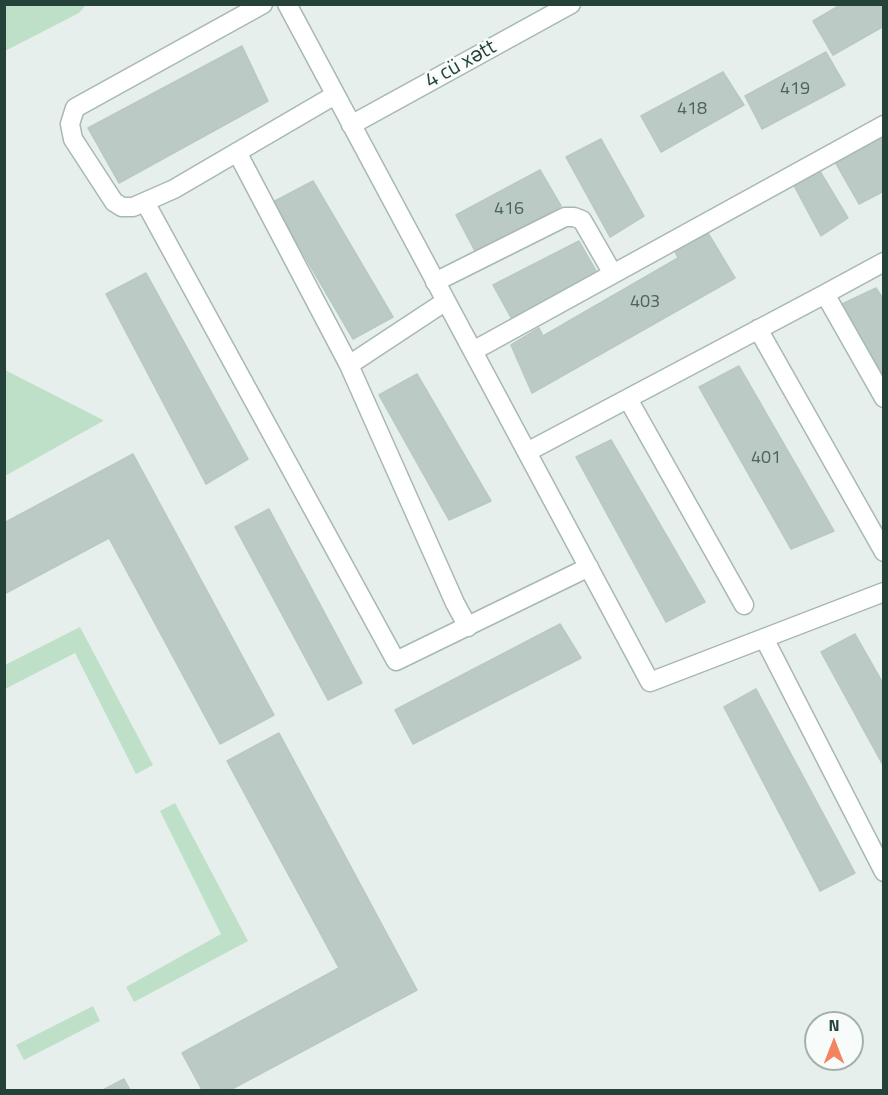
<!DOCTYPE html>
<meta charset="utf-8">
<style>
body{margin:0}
#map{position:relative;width:888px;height:1095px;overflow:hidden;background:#e6efeb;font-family:"Titillium Web",sans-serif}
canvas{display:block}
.frame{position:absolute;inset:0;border:6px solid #24423a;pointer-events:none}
.north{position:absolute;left:804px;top:1011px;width:60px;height:60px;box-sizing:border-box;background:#f7fbf9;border:2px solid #a3b1ad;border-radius:50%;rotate:0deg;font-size:16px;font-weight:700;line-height:24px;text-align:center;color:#24423a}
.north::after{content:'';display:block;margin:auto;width:21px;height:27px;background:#f4845f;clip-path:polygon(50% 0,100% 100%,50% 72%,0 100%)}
</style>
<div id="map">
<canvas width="888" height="1095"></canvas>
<div class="frame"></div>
<div class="north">N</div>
</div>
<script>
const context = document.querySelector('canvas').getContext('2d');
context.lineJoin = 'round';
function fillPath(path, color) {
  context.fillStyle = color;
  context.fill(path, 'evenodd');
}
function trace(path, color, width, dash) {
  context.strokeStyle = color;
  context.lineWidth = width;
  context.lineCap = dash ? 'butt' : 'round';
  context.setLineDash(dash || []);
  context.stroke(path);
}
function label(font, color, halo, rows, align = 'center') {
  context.font = font + ' "Titillium Web",sans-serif';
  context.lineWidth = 5;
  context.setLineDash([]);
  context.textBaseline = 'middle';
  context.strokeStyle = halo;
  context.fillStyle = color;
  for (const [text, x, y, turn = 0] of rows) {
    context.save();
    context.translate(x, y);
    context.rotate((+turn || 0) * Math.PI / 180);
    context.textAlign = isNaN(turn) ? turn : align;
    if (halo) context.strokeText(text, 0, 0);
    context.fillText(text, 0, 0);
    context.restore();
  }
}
fillPath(new Path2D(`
 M5,4H86V5L79,13L5,51Z
 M5,370L103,420V421L5,476Z
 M80,627L153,765L136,774L75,653L5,689V665Z
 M175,803L248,941L134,1002L126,987L221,934L160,811Z
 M93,1006L100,1021L24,1060L16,1045Z`), '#bfe0c8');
const building = new Path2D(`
 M842,4H884V26L833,55L813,21Z
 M242,46L268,101L119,183L88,128Z
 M826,52L845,85L762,129L745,96Z
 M723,72L744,105L661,152L641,116Z
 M884,134V191L859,204L835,162Z
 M601,139L644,216L610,237L566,157Z
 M818,168L848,218L821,236L792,182Z
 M540,170L561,206L476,253L456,215Z
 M313,181L393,317L353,339L273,202Z
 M708,233L735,278L532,393L511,345L539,328L543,336L678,258L674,249Z
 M579,241L599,276L514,323L493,285Z
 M146,273L248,459L206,484L106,294Z
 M876,288L884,300V381L840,305Z
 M739,366L834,531L791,549L699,387Z
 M417,374L491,501L449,520L379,395Z
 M611,440L705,602L666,622L576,457Z
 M133,454L274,715L220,744L109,538L4,594V523Z
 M269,509L362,683L328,700L235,527Z
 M560,624L581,658L413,744L395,710Z
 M855,634L884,685V767L821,652Z
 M756,689L855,873L820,891L724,707Z
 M279,733L417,990L230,1090H202L182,1053L339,968L227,761Z
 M124,1079L130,1090H103Z`);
fillPath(building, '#bbcac4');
trace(building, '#b8c9c2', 1.5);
const minor = new Path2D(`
 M263,4L75,108L70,124L73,139L114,202L122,207H133L174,189L335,95
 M287,4L650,682L884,592
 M351,125L571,4
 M237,152L349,365L455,603L468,627
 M145,202L396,661L589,567
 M435,282L565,217H574L582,220L613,274
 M825,294L884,262
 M758,329L884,552
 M473,351L884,125
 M349,365L446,301
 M628,399L744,605
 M527,452L825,294L884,398
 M764,638L884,872`);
trace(minor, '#a8b8b2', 21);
trace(minor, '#fff', 18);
label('18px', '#4a645c', null, [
 ["419",795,90],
 ["418",692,110],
 ["416",509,210],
 ["403",645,303],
 ["401",766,459]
]);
label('21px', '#24423a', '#f7fbf9', [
 ["4 cü xətt",461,65,-29]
]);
</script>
